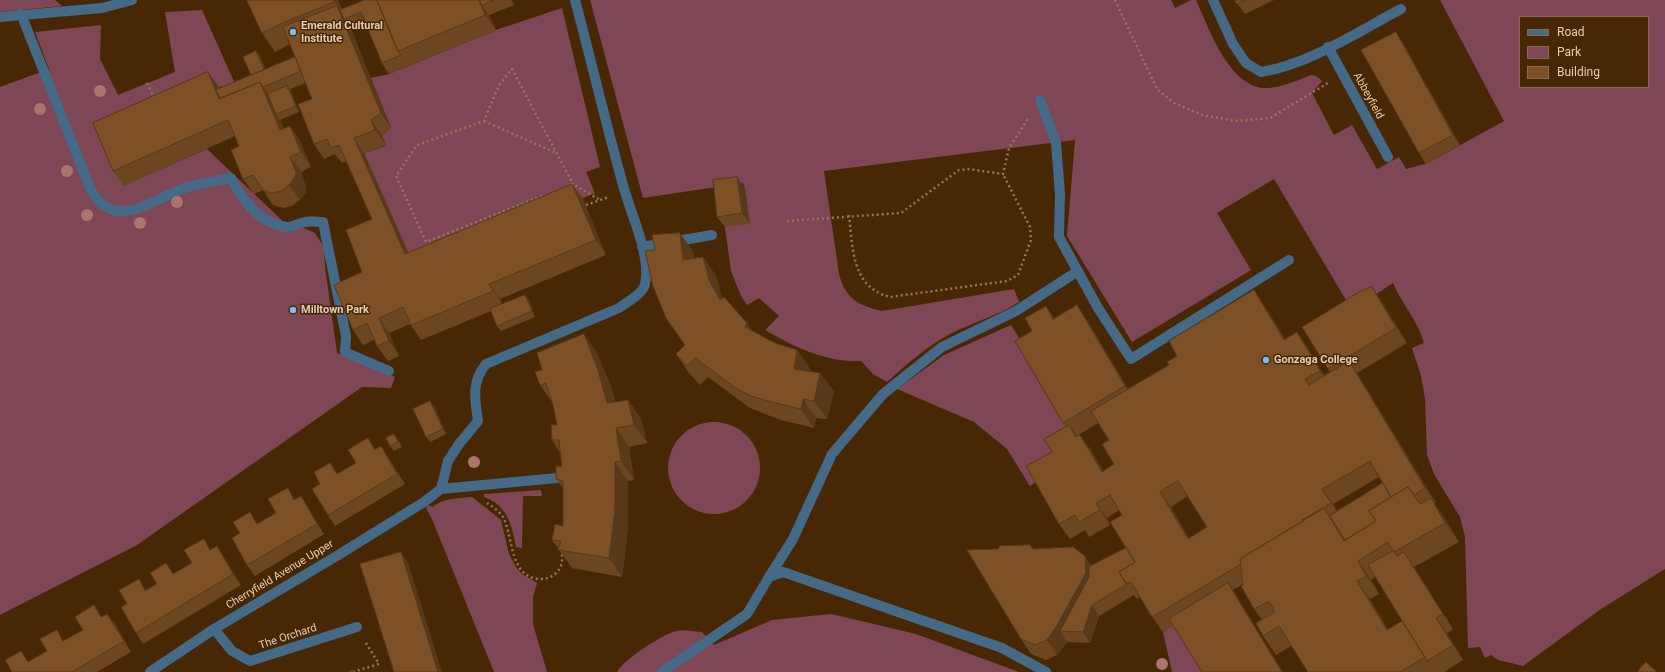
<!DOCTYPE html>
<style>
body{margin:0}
#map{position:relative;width:1665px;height:672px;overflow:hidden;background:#482804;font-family:Roboto,sans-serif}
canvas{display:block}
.legend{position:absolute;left:1519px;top:16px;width:130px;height:72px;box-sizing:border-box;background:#482804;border:1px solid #886a4c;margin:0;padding:5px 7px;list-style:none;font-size:12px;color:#e7cdb7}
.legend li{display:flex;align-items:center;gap:8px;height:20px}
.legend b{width:20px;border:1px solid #886a4c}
</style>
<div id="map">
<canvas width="1665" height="672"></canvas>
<ul class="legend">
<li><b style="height:5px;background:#446a88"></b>Road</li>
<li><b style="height:11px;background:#7f4655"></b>Park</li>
<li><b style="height:11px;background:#7d5125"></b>Building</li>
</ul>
</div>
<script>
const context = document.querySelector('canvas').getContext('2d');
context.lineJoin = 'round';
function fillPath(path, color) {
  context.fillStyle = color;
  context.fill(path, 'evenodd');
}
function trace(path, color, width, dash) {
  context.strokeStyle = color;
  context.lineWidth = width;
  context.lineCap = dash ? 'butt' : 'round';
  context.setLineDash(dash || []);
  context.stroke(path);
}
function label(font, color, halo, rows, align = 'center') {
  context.font = font + ' Roboto,sans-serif';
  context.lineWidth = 3;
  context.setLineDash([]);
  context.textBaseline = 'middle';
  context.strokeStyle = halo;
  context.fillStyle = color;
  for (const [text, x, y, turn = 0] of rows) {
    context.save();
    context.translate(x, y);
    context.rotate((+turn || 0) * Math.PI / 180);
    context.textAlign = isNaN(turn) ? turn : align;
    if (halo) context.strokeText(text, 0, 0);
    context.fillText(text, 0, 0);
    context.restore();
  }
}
fillPath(new Path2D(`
 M0,0H55L62,6L0,12Z
 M590,0H1171L1175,8L1191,0H1196C1209,28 1230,91 1269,88C1283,87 1298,80 1311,75L1316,76L1322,81L1312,93L1334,135L1352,125L1377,169L1399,157L1406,169L1428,163L1504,121L1440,0H1665V569L1601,609L1523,666L1498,660L1491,655L1485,658L1480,647L1468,648L1465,537L1460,517L1434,474L1427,455L1425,399L1421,376L1412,348L1424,343C1418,321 1402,304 1393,283L1352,310L1274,179L1217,213L1251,270L1132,342L1067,236L1075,140L824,171L839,274C845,298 859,306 882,311L1014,289L1019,302C998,316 973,322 950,334C926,347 907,364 887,382L873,374L861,361C825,362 796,348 765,330L779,316L759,298L747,305L741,296L731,271L725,227L745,188L743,183L643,198ZM1520,17H1648V87H1520Z
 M562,8L600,167L586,172L595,193L415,268L364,153L385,146L382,135L391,128L371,78L389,74L496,30Z
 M202,10L235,84L219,87L124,185L207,149L291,229L304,228L315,233L324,247L325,267L337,353L395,377L391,388L362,387L137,545L0,615V87L49,69L35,32L101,25L100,59L118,95L175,72L165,12Z
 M1011,325L1029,354L1076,442L1037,481L1030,486L1007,449L974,422L897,389L944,355Z
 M668 468a46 46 0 1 1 92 0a46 46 0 1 1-92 0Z
 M541,490L542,496H523L522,548L516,547C512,525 507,505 484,497V494Z
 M472,497L501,520L509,554L516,567L522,574L537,583L533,597V624L547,672H494L432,519L426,508L428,505L433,507C442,498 460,498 472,497Z
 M831,614L916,634L1019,672H617C623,660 663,634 676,631C684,629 694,632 702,632L714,645L772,620Z
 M1174,625L1203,672H1172L1163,632Z`), '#7f4655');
trace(new Path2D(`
 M1115,0L1157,89L1174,103L1202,115L1237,121L1270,118L1328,83
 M147,83L154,97
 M484,121L556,153
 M571,185L573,184L600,200
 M542,196L426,242L396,176L417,145L484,121L499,85L512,69L573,184
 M586,205L609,197
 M849,215C853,248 851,287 890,297L1007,281L1018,275L1031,240L1030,227L1003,174
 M787,221L901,213L959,170L969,169L1003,174L1009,148L1028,119
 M487,503C493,507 501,512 504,519C513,538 510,577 539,579C545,579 550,578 555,574C563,567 562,561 562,552
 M353,672L379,664L366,643`), '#947759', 2.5, [2, 3]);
trace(new Path2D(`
 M1213,0L1233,44L1246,63L1261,72C1310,64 1357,32 1401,9
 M21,14L91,190C115,233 152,199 185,188C199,183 216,181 231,178C243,200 259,224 287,227C293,227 299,223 305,222C310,221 317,222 323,222L346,336L345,352L389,371
 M0,17L102,8L132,0
 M1328,47L1388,157
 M1040,100L1056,143L1060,194L1059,237L1098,308L1131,359L1289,260
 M642,247L712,235
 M441,489L557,478
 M769,577L793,539L832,454L883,394L942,347L1016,311L1078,271
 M214,629L232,651L250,661L357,627
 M150,672L214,629L335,557L424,502L441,489L448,461L459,444L478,421C475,400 471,382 486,364L619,308C627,302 643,294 645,284C651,257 633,219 625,192C607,129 592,64 575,0
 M662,672L747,614L769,577L783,572L1002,648L1046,672`), '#446a88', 10);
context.fillStyle = '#ad746e';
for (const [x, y] of [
 [100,91],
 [40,109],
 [67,171],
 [177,202],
 [87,215],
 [140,223],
 [474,462],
 [1162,664]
]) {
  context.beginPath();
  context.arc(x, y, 6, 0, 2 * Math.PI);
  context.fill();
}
fillPath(new Path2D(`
 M247,0H338L342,9L365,0H512L514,5L489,15L496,30L389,74L382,63L366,24L351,30V29L391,128L382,135L386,145L364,153L408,253L583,199L606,255L500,299L502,304L529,300L535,317L501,331L497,326L491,311L421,340L410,324L389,333L399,356L388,361L377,346L374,340L363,345L353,330L362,272L372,219L347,161L342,163L335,154L324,159L314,144L312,99L306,83L290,89L299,112L280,120L284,129L290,126L300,141L311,167L301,172L306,187V192L300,200L292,206L283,208L273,205L263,190L254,194L243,179L239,146L235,136L124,186L113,171L219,87L220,88L251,75L256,51L260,56L266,70L295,57L290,44L275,52L262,33Z
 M1235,0H1274L1245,14Z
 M1403,43L1460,145L1426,164L1419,153Z
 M737,177L745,188L750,224L725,227L717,217Z
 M680,233L693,252L694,258L703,257L716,276L722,299L752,331L775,343L797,350L810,369V371L834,391L827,419L816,418L814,428L781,420L765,414L750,408L708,377L700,385L689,373L676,354L685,345L666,318L655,250Z
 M1382,302L1407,343L1357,373L1436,503L1434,504L1444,517L1459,542L1414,567L1453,629L1447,633L1463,660L1444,672H1308L1291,646L1276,655L1263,636L1262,620L1254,609L1243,584L1233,590L1238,598L1173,626L1163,632L1152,617L1140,597L1137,599L1134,595L1099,616L1090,643L1067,642L1057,655L1046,660L1031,654L1021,639L1033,549L1091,566L1126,548L1122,515L1119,510L1107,518L1110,525L1089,537L1085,530L1070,539L1059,524L1052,452L1066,427L1063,423L1032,331L1046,306L1054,318L1087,320L1128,389L1169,365L1264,305L1285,339L1297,332L1307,347L1324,375L1330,372L1302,327ZM1098,423L1109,440L1114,464L1103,471L1091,450L1077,436ZM1379,477L1383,483L1337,511L1333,504ZM1188,496L1207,527L1189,538L1171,507ZM1375,577L1407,628L1388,629L1370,599L1379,594L1371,580Z
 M597,353L612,389L615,402L628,400L641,419L647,443L629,447L634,480L628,481V528L622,577L572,568L552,540L563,526V488L556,479L562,467L560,453L552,440L557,425L553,403L540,385L542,370Z
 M430,401L434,406L446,434L430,442L426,437Z
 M398,440L402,447L394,451L390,446Z
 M381,446L388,457L405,484L335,526L328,515L338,474L356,463L375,449Z
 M301,496L308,507L324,534L255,576L247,565L258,524L276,513Z
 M217,546L224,557L241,585L143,644L136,633L127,604L146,590L192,563L211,549Z
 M107,614L115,624L131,652L97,672H11L83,630L102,617Z`), '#6c4620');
fillPath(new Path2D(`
 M333,0H338L346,18V19Z
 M479,0H483L482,5L489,15L496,30L485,15Z
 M337,6L346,19H344L351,29L391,128L381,113Z
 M1396,32L1403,43L1460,145L1453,135Z
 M256,51L260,56L269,77L265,71Z
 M208,72L219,87L225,102L219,99Z
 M260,82L271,97L276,114L280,120L291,145L280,130Z
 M287,86L291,91L299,112L296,106Z
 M371,120L382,135L386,145L375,130Z
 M290,126L300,141L311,167L301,152Z
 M354,138L364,153L415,269L405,254Z
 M290,157L301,172L306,187V192L300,200L289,185Z
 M737,177L745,188L750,224L742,213Z
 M572,184L583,199L606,255L596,240Z
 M680,233L693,252L696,279L683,260Z
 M703,257L716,276L722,298L720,300L709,280Z
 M489,284L500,299L504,306L493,291Z
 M1372,287L1382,302L1407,343L1396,328Z
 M1254,290L1264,305L1294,355L1284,340Z
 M525,295L529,300L535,317L532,311Z
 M1077,305L1087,320L1135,401L1125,386Z
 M1046,306L1056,321L1053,319Z
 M379,318L389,333L399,356L389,341Z
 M747,323L760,342L745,327Z
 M1297,332L1307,347L1331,386L1320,371Z
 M584,334L597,353L612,389L620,422L607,403Z
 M797,350L810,369L807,388L794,369Z
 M1349,361L1359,376L1436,503L1425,488Z
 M820,373L834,391L827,419L814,401Z
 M803,399L816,418L814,428L801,409Z
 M628,400L641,419L647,443L634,425Z
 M430,401L434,406L446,434L443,429Z
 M1069,425L1080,440L1076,437Z
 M616,428L629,447L634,480L621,461Z
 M1080,435L1091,450L1112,487L1102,472Z
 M381,446L388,457L405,484L397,474Z
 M615,462L628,481V528L622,577L609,558Z
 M1322,489L1333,504L1341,518L1331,503Z
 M1160,492L1171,507L1198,554L1188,539Z
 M301,496L308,507L324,534L317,524Z
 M1431,498L1444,517L1459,542L1445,523Z
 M1096,503L1107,518L1110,525L1100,510Z
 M217,546L224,557L241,585L233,574Z
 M401,552L408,562L442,672H438Z
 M1404,552L1414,567L1453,629L1443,614Z
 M1085,556L1095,571L1060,631L1067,642L1057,655L1047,640Z
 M1358,561L1371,580L1379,594L1366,576Z
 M1357,581L1370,599L1400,649L1387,630Z
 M1228,583L1238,598L1283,672H1282Z
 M1092,605L1099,616L1090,643L1083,632Z
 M107,614L115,624L131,652L124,641Z
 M1436,618L1447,633L1463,660L1453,645Z`), '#58391a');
const building = new Path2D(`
 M247,0H333L334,2L280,24L262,33Z
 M365,0H377L398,51L401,55L382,63L361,12L344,19L340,10Z
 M377,0H479L485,15L398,51Z
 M480,0H494L482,5Z
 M1235,0H1245L1237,4Z
 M337,6L381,113L371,120L375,130L354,138L405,254L572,184L596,240L489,284L493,291L411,325L403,307L379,318L389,341L377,346L367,323L353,330L334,285L362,272L346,230L372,219L339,145L331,148L327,139L314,144L298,104L312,99L283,27Z
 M1396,32L1453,135L1419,153L1361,50Z
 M256,51L264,70L251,75L243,57Z
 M295,57L301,71L263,87L260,82L220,98L216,90Z
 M208,72L219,99L260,82L280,130L290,126L301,152L290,157L296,172L295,177L289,185L282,191L272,193L263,190L253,175L243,179L231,150L239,146L228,120L113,171L93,123Z
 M287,86L296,106L276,114L268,94Z
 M737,177L742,213L717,217L713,180Z
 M680,233L683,260L703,257L709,280L720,300L724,297L747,323L745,327L775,343L797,350L794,369L820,373L814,401L803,399L801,409L768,401L751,396L737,389L695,358L687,366L676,354L685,345L666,318L653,286L645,251L655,250L652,235Z
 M1372,287L1396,328L1328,369L1302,327L1361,291Z
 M1254,290L1284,340L1297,332L1320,371L1305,379L1309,385L1349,361L1425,488L1414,495L1408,487L1391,497L1370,461L1322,489L1331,503L1302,520L1303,521L1240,559L1241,564L1152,617L1131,582L1126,584L1119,572L1135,562L1110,522L1122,515L1110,495L1096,503L1100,510L1079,522L1075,515L1059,524L1026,466L1052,452L1044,439L1069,425L1076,437L1080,435L1102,472L1114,464L1102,444L1109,440L1091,411L1169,365L1167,362L1177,356L1169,341ZM1178,481L1207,527L1188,539L1160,492Z
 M525,295L532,311L497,326L490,309Z
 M1077,305L1125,386L1063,423L1015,341L1032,331L1025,318L1046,306L1053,319Z
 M584,334L598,370L607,403L628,400L634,425L616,428L621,461L615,462V509L609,558L558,550L561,541L552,540L555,524L563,526V481L556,479V466L562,467L559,440H552L551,425H557L553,405L546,383L540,385L535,372L542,370L537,353Z
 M430,401L443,429L426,437L413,409Z
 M394,434L398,442L390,446L386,438Z
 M368,438L375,450L381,446L397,474L328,515L312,489L320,484L314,472L330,463L337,474L356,463L348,450Z
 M1383,483L1391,497L1369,511L1376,521L1345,540L1330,516Z
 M1408,487L1420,504L1431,498L1445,523L1394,552L1388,542L1358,561L1366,576L1357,581L1387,630L1402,621L1425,657L1400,672H1308L1279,626L1263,636L1256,623L1275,612L1269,601L1254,609L1241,586L1243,585L1240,559L1324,508L1344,541L1376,521L1369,511Z
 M288,488L294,500L301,496L317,524L247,565L232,538L240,533L233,522L250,512L257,524L276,513L268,499Z
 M204,539L210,550L217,546L233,574L136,633L121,607L127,604L119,590L139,579L145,591L157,584L150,573L166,563L173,574L192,563L184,550Z
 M1030,545L1033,549L1073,547L1085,556L1086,573L1056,627L1047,640L1035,645L1021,639L967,550L998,549L1000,546Z
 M1126,548L1135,562L1119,572L1127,584L1092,605L1083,632L1060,631L1089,577V567Z
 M1394,551L1397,556L1404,552L1443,614L1436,618L1453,645L1427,661L1368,565Z
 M401,552L438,672H394L360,564Z
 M1228,583L1282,672H1202L1169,619Z
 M94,605L101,617L107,614L124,641L72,672H11H12L5,660L21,651L28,662L47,651L40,639L51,633L57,630L63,641L83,630L75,617Z
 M1646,662L1657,672H1639L1638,671Z
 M353,670L354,672H348Z`);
fillPath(building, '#7d5125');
trace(building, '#58391a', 1);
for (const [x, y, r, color] of [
 [293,32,4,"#78bff7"],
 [293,310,4,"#78bff7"],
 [1266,360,4,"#78bff7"]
]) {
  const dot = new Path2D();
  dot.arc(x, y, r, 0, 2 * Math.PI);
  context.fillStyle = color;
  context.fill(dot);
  trace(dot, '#482804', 1.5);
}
label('bold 11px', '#e7cdb7', '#482804', [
 ["Emerald Cultural",301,26],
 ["Institute",301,39],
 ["Milltown Park",301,310],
 ["Gonzaga College",1274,360]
], 'left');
label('11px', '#e7cdb7', '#482804', [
 ["Abbeyfield",1368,96,61],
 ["Cherryfield Avenue Upper",280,575,-31],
 ["The Orchard",288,637,-18]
]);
</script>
